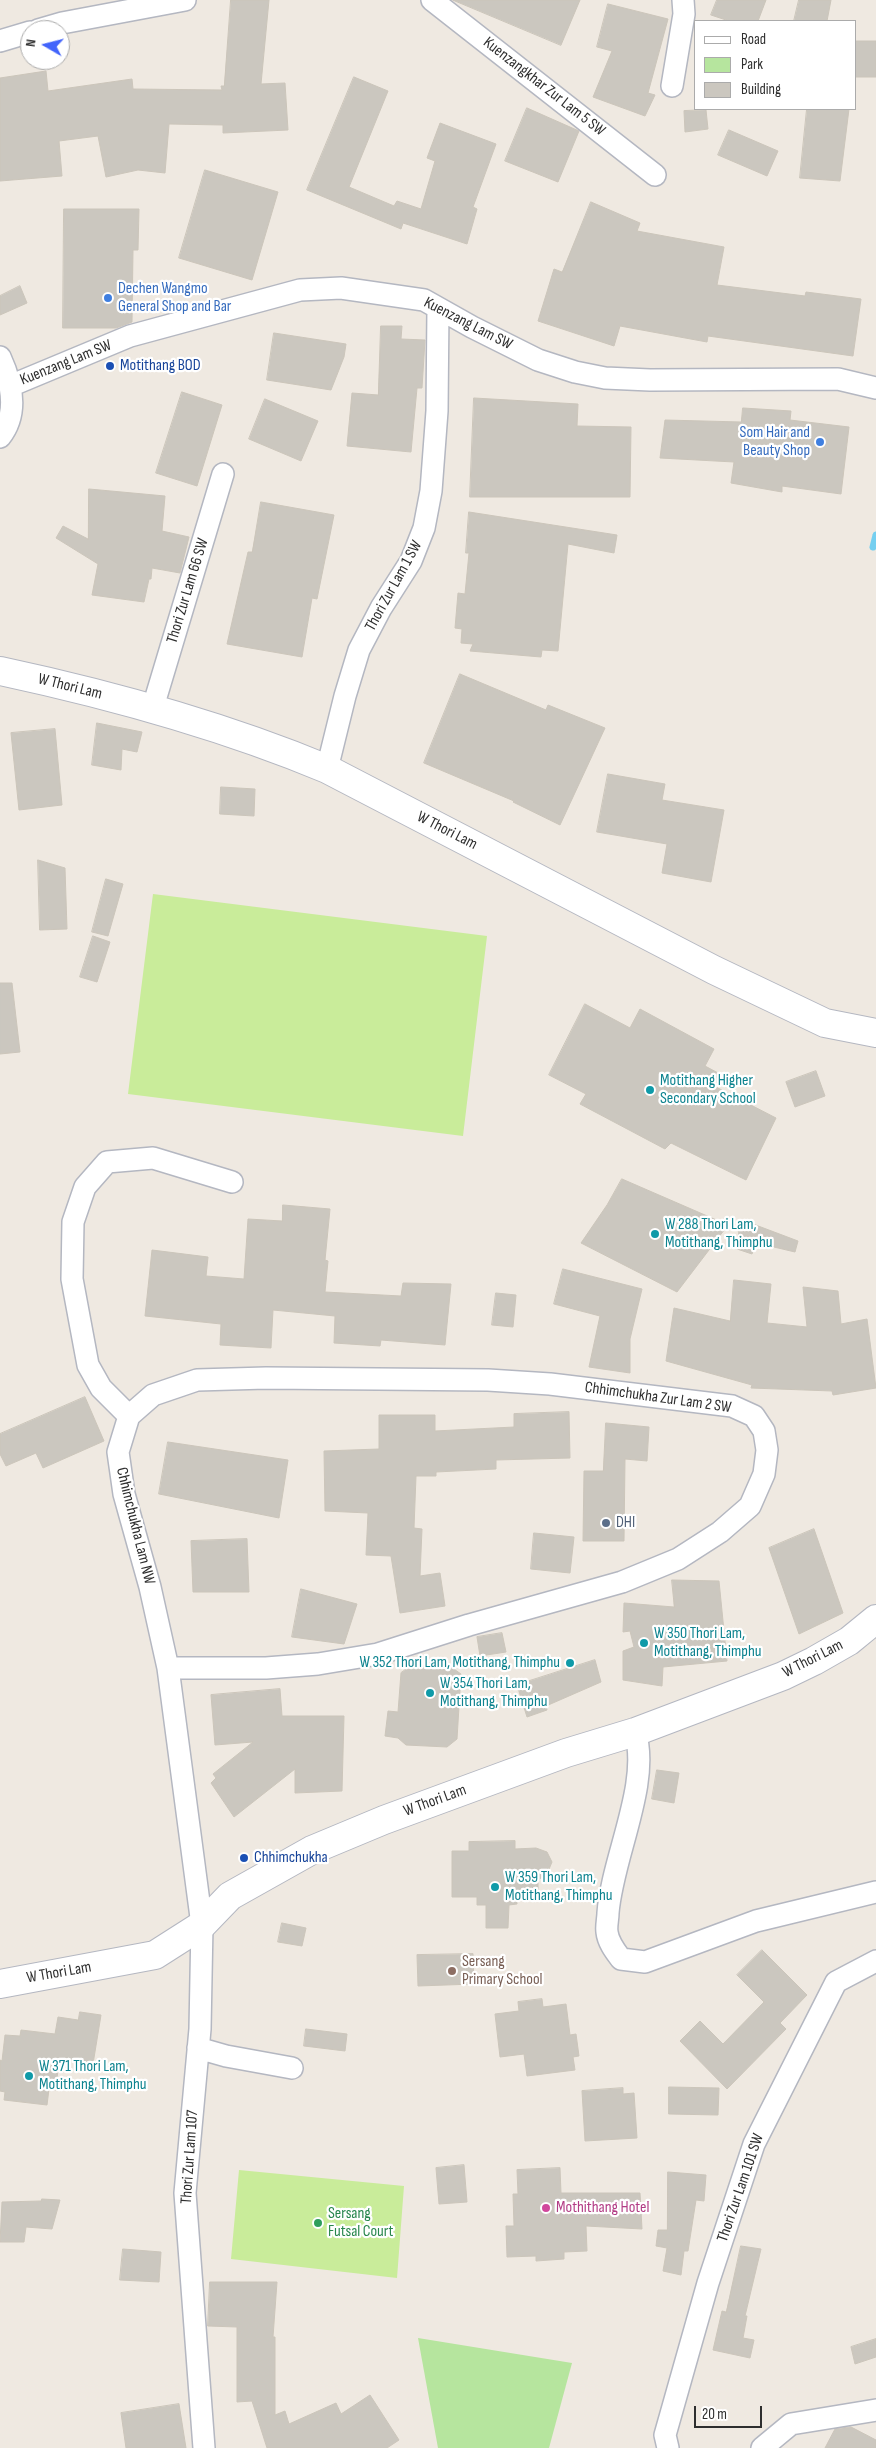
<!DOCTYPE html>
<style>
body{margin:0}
#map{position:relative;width:876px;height:2448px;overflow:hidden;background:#efe9e1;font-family:"Sofia Sans Condensed",sans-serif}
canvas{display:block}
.legend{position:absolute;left:694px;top:20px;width:162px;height:90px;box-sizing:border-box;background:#fff;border:1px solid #ababab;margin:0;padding:6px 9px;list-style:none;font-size:15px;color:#2e2e2e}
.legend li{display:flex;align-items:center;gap:10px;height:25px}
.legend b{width:25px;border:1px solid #ababab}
.north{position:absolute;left:20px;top:20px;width:50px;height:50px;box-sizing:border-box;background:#fff;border:1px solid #ababab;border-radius:50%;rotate:278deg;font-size:14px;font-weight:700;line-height:20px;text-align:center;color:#2e2e2e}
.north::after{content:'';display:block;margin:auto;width:18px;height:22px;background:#4264fb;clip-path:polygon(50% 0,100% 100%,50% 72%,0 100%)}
.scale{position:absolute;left:694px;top:2406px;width:68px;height:22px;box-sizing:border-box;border:2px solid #2e2e2e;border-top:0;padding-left:6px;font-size:15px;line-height:18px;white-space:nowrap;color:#2e2e2e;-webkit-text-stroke:4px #fff;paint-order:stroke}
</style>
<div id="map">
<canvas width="876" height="2448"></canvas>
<ul class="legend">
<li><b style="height:6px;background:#fff"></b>Road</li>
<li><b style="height:14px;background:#b6e59e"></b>Park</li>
<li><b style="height:14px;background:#cbc7bf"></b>Building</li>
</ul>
<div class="north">N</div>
<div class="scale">20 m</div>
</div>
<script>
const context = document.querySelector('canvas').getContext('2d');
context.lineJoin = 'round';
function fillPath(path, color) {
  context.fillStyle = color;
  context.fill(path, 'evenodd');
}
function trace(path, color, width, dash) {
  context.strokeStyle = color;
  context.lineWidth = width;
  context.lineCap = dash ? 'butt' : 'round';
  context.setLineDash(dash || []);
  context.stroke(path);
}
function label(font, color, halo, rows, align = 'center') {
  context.font = font + ' "Sofia Sans Condensed",sans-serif';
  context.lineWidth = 4.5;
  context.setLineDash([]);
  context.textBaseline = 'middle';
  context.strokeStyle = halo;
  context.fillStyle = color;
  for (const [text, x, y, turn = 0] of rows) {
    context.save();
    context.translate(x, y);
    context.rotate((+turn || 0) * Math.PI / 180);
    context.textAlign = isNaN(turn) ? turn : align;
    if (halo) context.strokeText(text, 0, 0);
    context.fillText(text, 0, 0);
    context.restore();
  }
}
fillPath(new Path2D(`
 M418,2338L572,2363L549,2448H438Z`), '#b6e59e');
fillPath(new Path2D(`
 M153,894L487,936L463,1136L128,1094Z
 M239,2170L404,2186L397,2278L231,2259Z`), '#c9ec9a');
trace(new Path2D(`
 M873,547L876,535`), '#75cff0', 7);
const building = new Path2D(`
 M231,0H269L261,84L285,83L288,130L223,133V125L169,124L165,173L138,170L106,177L98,136L59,141L62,176L0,181V78L46,71L48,91L132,79L133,89L222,90L221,86H224Z
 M453,0H580L561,45Z
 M717,0H766L758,21H729L711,15Z
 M799,0H831L827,21H794Z
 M608,4L668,19L648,93L655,95L645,116L593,97L612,51L597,47Z
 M855,41H876V77H855Z
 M354,77L388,91L349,187L394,206L397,201L421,209L435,161L427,158L440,123L496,144L473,207L477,209L467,244L403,223L401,229L307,190Z
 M527,108L579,131L558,182L505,161Z
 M807,109H849L840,181L800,178Z
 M706,110L708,129L685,132L684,111Z
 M729,130L778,151L767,176L718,155Z
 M205,170L278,192L252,280L179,258Z
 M591,202L640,223L637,231L724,247L717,285L805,296L806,292L861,299L853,356L708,336L707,342L620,326L614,346L538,321L554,269L562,272Z
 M64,209H139L138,250H133L132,322L116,328H63Z
 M20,286L27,303L0,315V296Z
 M381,326H402L401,339L425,340L422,388H417L411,452L347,446L352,393L378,395Z
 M274,333L346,344L344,357L331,390L267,380Z
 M182,392L222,405L197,486L156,473Z
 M474,398L578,404L577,426L631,427L630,497H470Z
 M265,399L318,421L301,461L249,439Z
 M743,408L791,411L790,420L849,427L841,494L782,486V492L731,483L734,462L660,458L665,420L741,422Z
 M89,489L165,496L162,531L189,537L180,573L152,568L151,579H149L144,602L92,595L98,564L56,538L63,526L88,539Z
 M261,502L334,515L317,599L312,598L302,657L227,644L248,552H252Z
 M469,512L617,535L614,553L568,544L558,651L542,650L541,657L470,651L473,644L461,643L462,629L455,628L458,593L465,594L469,553H466Z
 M460,674L546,710L548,705L605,728L560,825L513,802L514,801L424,763Z
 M97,723L142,732L137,752L122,749L121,770L92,765Z
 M55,729L62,805L19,810L11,733Z
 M608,774L665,784L662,800L724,810L711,882L662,873L667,844L597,832Z
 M221,787L255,789L254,816L220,814Z
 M38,860L65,868L67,929L40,930Z
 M106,879L123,884L108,936L92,932Z
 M93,936L110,942L97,982L80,977Z
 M0,983H12L20,1052L0,1054Z
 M585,1004L630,1028L640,1009L714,1049L705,1066L720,1074L714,1086L776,1118L746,1180L671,1143L665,1149L580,1104L586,1094L549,1075Z
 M816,1071L825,1096L795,1107L786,1082Z
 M622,1179L728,1225L677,1292L581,1243L607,1205Z
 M283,1205L330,1209L325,1260L328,1261L325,1292L401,1296L403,1283L451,1284L445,1345L381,1340L380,1346L334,1343L335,1316L273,1310L271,1348L220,1345L221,1324L145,1316L152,1250L208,1257L206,1276L244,1279L248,1219L282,1221Z
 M745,1221L798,1241L795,1252L757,1243L752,1254L737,1249L739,1230L742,1231Z
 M563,1269L642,1289L630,1339V1373L589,1367L600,1316L554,1304Z
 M734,1280L771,1284L767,1323L807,1327L803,1287L838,1291L841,1324L867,1319L876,1388L833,1395L832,1391L751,1388L752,1385L666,1361L674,1308L730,1321Z
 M496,1293L516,1295L513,1327L492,1325Z
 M85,1397L104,1441L43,1468L36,1453L6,1466L0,1454V1434Z
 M569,1412L570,1458L496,1460V1469L436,1472V1476H416L414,1528L422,1529L420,1576L440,1573L445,1606L400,1613L391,1556L366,1555L368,1513L325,1511L324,1451L379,1449V1415H435V1431L514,1427V1414Z
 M606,1423L649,1427L647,1461L625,1459L624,1541H583L584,1471H603Z
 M168,1442L288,1460L279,1518L159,1494Z
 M814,1529L843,1613L799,1634L769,1548Z
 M534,1533L574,1537L570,1573L531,1569Z
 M247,1539L249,1592H193L191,1541Z
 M672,1580L719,1581L727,1661L663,1667L662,1686L623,1680V1651L634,1647L630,1631L623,1632L624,1603L674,1607Z
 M301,1589L357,1604L344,1644L292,1637Z
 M502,1633L506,1652L480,1656L477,1637Z
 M595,1660L601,1682L546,1706L547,1710L527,1717L517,1685Z
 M412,1665L451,1667L461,1674L457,1739L447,1747L406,1745L398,1738L385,1736L388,1711L398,1712L401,1673Z
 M280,1689L282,1716H344L342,1791L295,1793V1769L234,1817L211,1783L216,1778L213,1774L253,1742L215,1745L211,1695Z
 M657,1770L679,1773L674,1803L652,1799Z
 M515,1841V1849L536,1848L547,1852L552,1862L547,1874L538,1880V1895L517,1896V1904L509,1905L508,1928H486V1905H477V1897H452V1851H469V1842Z
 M282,1923L306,1928L302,1946L278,1942Z
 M762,1950L807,1995L780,2023L786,2029L727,2089L680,2041L700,2021L723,2044L764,2002L737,1975Z
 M473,1954L474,1984L418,1986L417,1955Z
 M542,1999L543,2007L566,2004L570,2035L576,2034L579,2056L573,2057L575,2070L527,2076L524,2054L500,2057L495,2014L519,2011L518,2002Z
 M80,2012L101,2015L93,2064L59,2058L56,2090L49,2089L47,2105L4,2100L5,2092L0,2091V2060L2,2061L5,2035L20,2036L21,2030L55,2034L58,2017L78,2020Z
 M306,2029L347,2034L345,2051L304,2046Z
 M669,2087L719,2088L718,2115L669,2114Z
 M623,2088V2094L634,2093L637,2138L585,2141L582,2091Z
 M464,2165L467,2202L439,2204L436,2168Z
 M560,2168L561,2193H640L642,2229L586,2226L587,2251L564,2252V2259L536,2261V2256L507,2257L506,2226H514L513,2194H518L517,2170Z
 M668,2172L706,2175L704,2201L696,2200L688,2251H684L681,2275L663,2271L667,2248L656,2246L658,2230H667Z
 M42,2199L60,2200L52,2229L26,2227L24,2242H0L2,2202L41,2201Z
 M741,2246L761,2249L745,2316H747L743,2338L754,2340L750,2358L713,2350L722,2311L726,2312Z
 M123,2249L161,2252L159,2282L120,2280Z
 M210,2282H277L273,2337H275V2415L285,2411L289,2424L336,2403L341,2414L370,2395L399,2440L387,2448H267L252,2401L237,2402V2327L208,2326Z
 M876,2339V2357L855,2364L851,2347Z
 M179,2404L186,2448H126L121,2413Z
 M851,2427L876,2440V2448H825L835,2429Z`);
fillPath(building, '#cbc7bf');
trace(building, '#cbc5ba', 1);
const street = new Path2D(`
 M432,0L655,175
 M38,30L62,23L185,0
 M0,41L30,32
 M672,86L684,14L683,0
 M0,357C12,383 19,413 0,437
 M10,386L130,336L300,290L341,288L424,300L472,327L538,360L575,372L605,378L650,380L838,379L876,388
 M153,707L223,474
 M327,769L345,696L359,650L381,608L411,561L424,528L431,491L437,411L438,308
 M129,1416L101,1388L88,1365L72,1279L73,1222L85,1187L107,1162L153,1158L232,1182
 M168,1668H266L318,1664L378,1654L469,1625L622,1582L678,1559L720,1532L750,1506L764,1474L767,1450L764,1431L754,1416L732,1406L550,1384L488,1380L266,1378L197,1380L153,1395L129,1416L118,1452L124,1494L150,1587L168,1668L202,1925L200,2029L185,2193L204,2448
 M635,1732C651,1783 612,1858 608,1913C608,1919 606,1926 607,1932C608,1942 615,1951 621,1959L645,1962L756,1921L876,1892
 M198,2048L226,2056L292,2068
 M668,2448L665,2435L708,2283L754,2144L836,1982L876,1961
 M762,2448L791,2424L876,2410`);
const secondary = new Path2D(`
 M0,671C112,695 221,725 327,769L714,970L825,1023L876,1033
 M0,1984L155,1955L202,1925L230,1896L312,1850L384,1820L566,1753L635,1732L783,1676L814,1661L849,1641L876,1619`);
trace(street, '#b4b7c1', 24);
trace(secondary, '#b4b7c1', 30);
trace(street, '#fff', 21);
trace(secondary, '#fff', 28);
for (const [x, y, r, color] of [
 [108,298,5,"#3f7fe0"],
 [110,366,5,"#1a4fb4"],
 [820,442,5,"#3f7fe0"],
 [650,1090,5,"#0f9aa8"],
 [655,1234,5,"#0f9aa8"],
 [606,1523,5,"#5c6f8a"],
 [644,1643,5,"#0f9aa8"],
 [570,1663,5,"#0f9aa8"],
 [430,1693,5,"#0f9aa8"],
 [244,1858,5,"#1a4fb4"],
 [495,1887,5,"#0f9aa8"],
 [452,1971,5,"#8d6e63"],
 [29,2076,5,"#0f9aa8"],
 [546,2208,5,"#d1479c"],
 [318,2223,5,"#2e9e5b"]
]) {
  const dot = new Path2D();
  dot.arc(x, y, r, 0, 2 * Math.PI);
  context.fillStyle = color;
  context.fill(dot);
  trace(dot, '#fff', 2);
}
label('16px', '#2e2e2e', '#fff', [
 ["Kuenzangkhar Zur Lam 5 SW",544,87,38],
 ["Kuenzang Lam SW",468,324,27],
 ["Kuenzang Lam SW",66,363,-22],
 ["Thori Zur Lam 1 SW",394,586,-61],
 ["Thori Zur Lam 66 SW",188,591,-73],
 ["W Thori Lam",70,687,14],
 ["W Thori Lam",447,831,27],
 ["Chhimchukha Zur Lam 2 SW",658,1398,8],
 ["Chhimchukha Lam NW",135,1526,76],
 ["W Thori Lam",813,1659,-27],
 ["W Thori Lam",435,1801,-20],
 ["W Thori Lam",59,1973,-10],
 ["Thori Zur Lam 107",190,2157,-86],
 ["Thori Zur Lam 101 SW",741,2188,-71]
]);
label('16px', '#366cbe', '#fff', [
 ["Dechen Wangmo",118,289],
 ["General Shop and Bar",118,307],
 ["Som Hair and",810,433,"right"],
 ["Beauty Shop",810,451,"right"]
], 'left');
label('16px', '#164399', '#fff', [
 ["Motithang BOD",120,366],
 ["Chhimchukha",254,1858]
], 'left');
label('16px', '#0d838f', '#fff', [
 ["Motithang Higher",660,1081],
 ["Secondary School",660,1099],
 ["W 288 Thori Lam,",665,1225],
 ["Motithang, Thimphu",665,1243],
 ["W 350 Thori Lam,",654,1634],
 ["Motithang, Thimphu",654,1652],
 ["W 352 Thori Lam, Motithang, Thimphu",560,1663,"right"],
 ["W 354 Thori Lam,",440,1684],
 ["Motithang, Thimphu",440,1702],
 ["W 359 Thori Lam,",505,1878],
 ["Motithang, Thimphu",505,1896],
 ["W 371 Thori Lam,",39,2067],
 ["Motithang, Thimphu",39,2085]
], 'left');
label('16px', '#4e5e75', '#fff', [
 ["DHI",616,1523]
], 'left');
label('16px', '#785e54', '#fff', [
 ["Sersang",462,1962],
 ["Primary School",462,1980]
], 'left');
label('16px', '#b23c85', '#fff', [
 ["Mothithang Hotel",556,2208]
], 'left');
label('16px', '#27864d', '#fff', [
 ["Sersang",328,2214],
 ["Futsal Court",328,2232]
], 'left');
</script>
